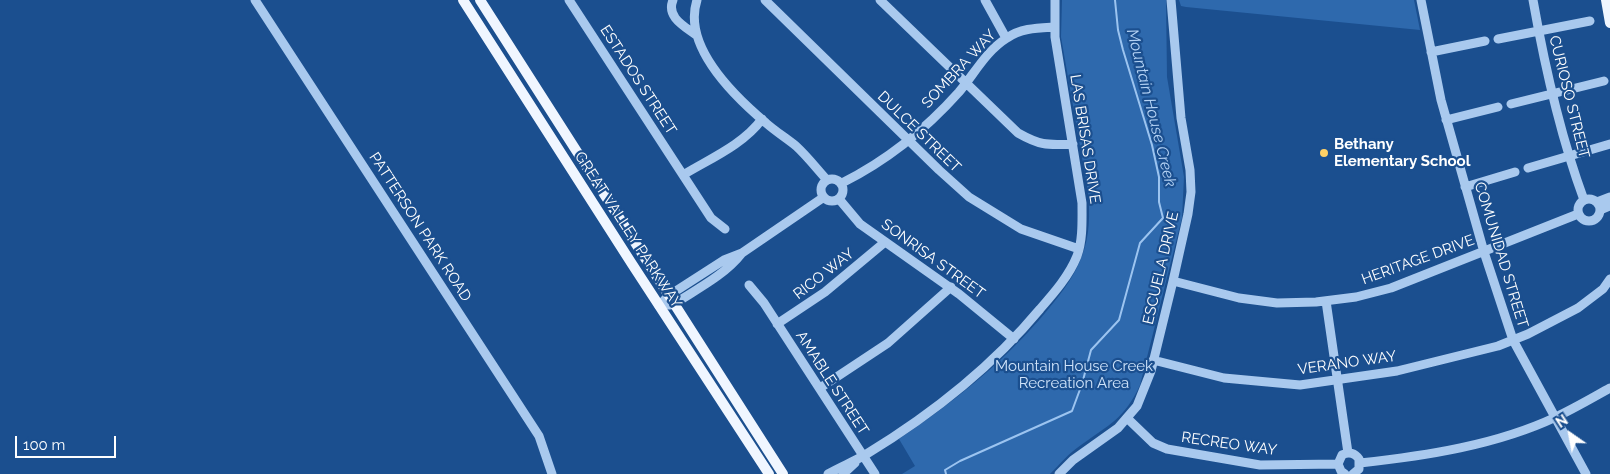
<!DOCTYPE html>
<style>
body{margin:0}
#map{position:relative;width:1610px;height:474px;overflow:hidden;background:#1b4f8f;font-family:Raleway,sans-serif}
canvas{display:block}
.north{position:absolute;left:1545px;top:409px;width:50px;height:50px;-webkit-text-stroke:4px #1b4f8f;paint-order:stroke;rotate:327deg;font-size:14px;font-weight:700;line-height:20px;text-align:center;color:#fff}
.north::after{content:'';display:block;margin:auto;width:18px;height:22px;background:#fff;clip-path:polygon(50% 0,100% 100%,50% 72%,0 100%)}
.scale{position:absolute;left:15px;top:436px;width:101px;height:22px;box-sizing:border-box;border:2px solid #fff;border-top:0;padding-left:6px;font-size:15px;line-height:18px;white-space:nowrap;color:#fff;-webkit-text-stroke:4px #1b4f8f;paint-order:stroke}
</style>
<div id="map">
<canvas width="1610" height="474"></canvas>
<div class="north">N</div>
<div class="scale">100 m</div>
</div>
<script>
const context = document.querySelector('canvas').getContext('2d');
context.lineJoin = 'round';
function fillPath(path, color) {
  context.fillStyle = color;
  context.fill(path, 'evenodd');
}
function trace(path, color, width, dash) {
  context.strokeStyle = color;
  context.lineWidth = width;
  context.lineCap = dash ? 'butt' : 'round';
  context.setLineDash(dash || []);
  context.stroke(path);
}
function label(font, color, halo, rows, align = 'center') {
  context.font = font + ' Raleway,sans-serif';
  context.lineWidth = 4.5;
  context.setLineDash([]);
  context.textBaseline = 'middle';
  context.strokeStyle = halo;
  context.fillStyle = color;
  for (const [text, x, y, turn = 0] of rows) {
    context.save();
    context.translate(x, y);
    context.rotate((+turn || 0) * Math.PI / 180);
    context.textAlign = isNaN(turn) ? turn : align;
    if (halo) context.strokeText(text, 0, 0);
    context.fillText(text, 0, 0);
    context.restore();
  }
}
fillPath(new Path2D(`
 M1062,0H1166L1167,77L1184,177L1182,218L1140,385C1125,418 1109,425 1081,445C1069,453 1060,464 1050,474H902L915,466L899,439C951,404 999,366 1040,319C1057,299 1073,280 1082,256C1090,235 1090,214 1088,192L1061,37Z
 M1179,0H1414L1420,30L1186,7L1181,6Z`), '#2e69ad');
trace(new Path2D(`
 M946,474L945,470L960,461L1072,411L1082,384L1091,350L1119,320L1140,243L1163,218L1159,202V177L1152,145L1123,50L1118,30L1115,0`), '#9cc4f0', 2);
trace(new Path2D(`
 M255,0L539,436L552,474
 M569,0L711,218L725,229
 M673,0C666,17 684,26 696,35
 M697,0C682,46 734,96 766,123C775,131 786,138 796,146C807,156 817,169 827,180
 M765,0L939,170L969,197L1021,229L1079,249
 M880,0L1018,133C1041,146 1047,145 1073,144
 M985,0L1006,38
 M1421,0L1441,100L1484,252L1513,340L1586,474
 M1533,0C1545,68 1560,135 1584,200
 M1498,39L1590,21
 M1431,52L1485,41
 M1511,104L1604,81
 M1446,120L1498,107
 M1528,168L1610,144
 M683,175C709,159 743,145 762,119
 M821 190a11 11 0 1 1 22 0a11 11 0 1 1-22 0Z
 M842,183C886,161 926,129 959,92C975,73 986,51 1007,38C1021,28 1038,28 1055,27
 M1465,187L1515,172
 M1578 210a11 11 0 1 1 22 0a11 11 0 1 1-22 0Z
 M839,199L860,224L959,294L1014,339
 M1597,202L1610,197
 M1600,210L1610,206
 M1173,281L1239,298L1277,303L1316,302L1356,297L1391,288L1578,214
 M749,285L764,303L875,474
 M1326,301L1348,453
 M669,305L674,304C697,289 725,275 742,253
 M659,306L668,296L724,260L742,253L824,197
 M777,324L825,292L885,242
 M1153,360L1224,378L1300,385L1397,371L1498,346L1528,334L1578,308L1603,289L1610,279
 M820,388L888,343L951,287
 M1127,418L1153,443L1167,449L1260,465L1338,464
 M1360,463C1425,456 1497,445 1556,417C1575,408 1592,398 1610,388
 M828,474C840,467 853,462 865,455C931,415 991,368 1040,309C1054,293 1069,276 1077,256C1083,240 1082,220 1082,203L1055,37V0
 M843,474L855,463
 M1059,474L1073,460L1118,428L1137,406L1151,371L1173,281L1188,214L1191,192L1190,170L1181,118L1171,0
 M1345,474L1341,471L1338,464L1342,455C1349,451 1355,453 1359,459V469L1353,474`), '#a9c9ee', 9);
trace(new Path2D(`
 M463,0L632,264L769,474
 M480,0L783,474
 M1606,0L1610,23`), '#f0f6ff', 10);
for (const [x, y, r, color] of [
 [1324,153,5,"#ffd166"]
]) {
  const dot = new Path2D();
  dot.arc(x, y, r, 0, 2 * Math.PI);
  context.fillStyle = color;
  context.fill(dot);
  trace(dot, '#1b4f8f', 2);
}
label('15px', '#fff', '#1b4f8f', [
 ["SOMBRA WAY",959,69,-47],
 ["ESTADOS STREET",638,80,57],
 ["CURIOSO STREET",1569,97,76],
 ["DULCE STREET",919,132,44],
 ["LAS BRISAS DRIVE",1085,139,81],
 ["PATTERSON PARK ROAD",420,227,57],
 ["GREAT VALLEY PARKWAY",628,230,57],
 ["COMUNIDAD STREET",1501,255,73],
 ["SONRISA STREET",933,259,36],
 ["HERITAGE DRIVE",1418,260,-20],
 ["ESCUELA DRIVE",1161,268,-77],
 ["RICO WAY",824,274,-38],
 ["VERANO WAY",1347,363,-8],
 ["AMABLE STREET",832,383,57],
 ["RECREO WAY",1229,444,8]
]);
label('bold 15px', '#fff', '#1b4f8f', [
 ["Bethany",1334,144],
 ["Elementary School",1334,161]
], 'left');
label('15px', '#cfe3fa', '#1b4f8f', [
 ["Mountain House Creek",1074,366],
 ["Recreation Area",1074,383]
]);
label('italic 16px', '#b5d3f5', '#1b4f8f', [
 ["Mountain House Creek",1151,108,76]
]);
</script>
